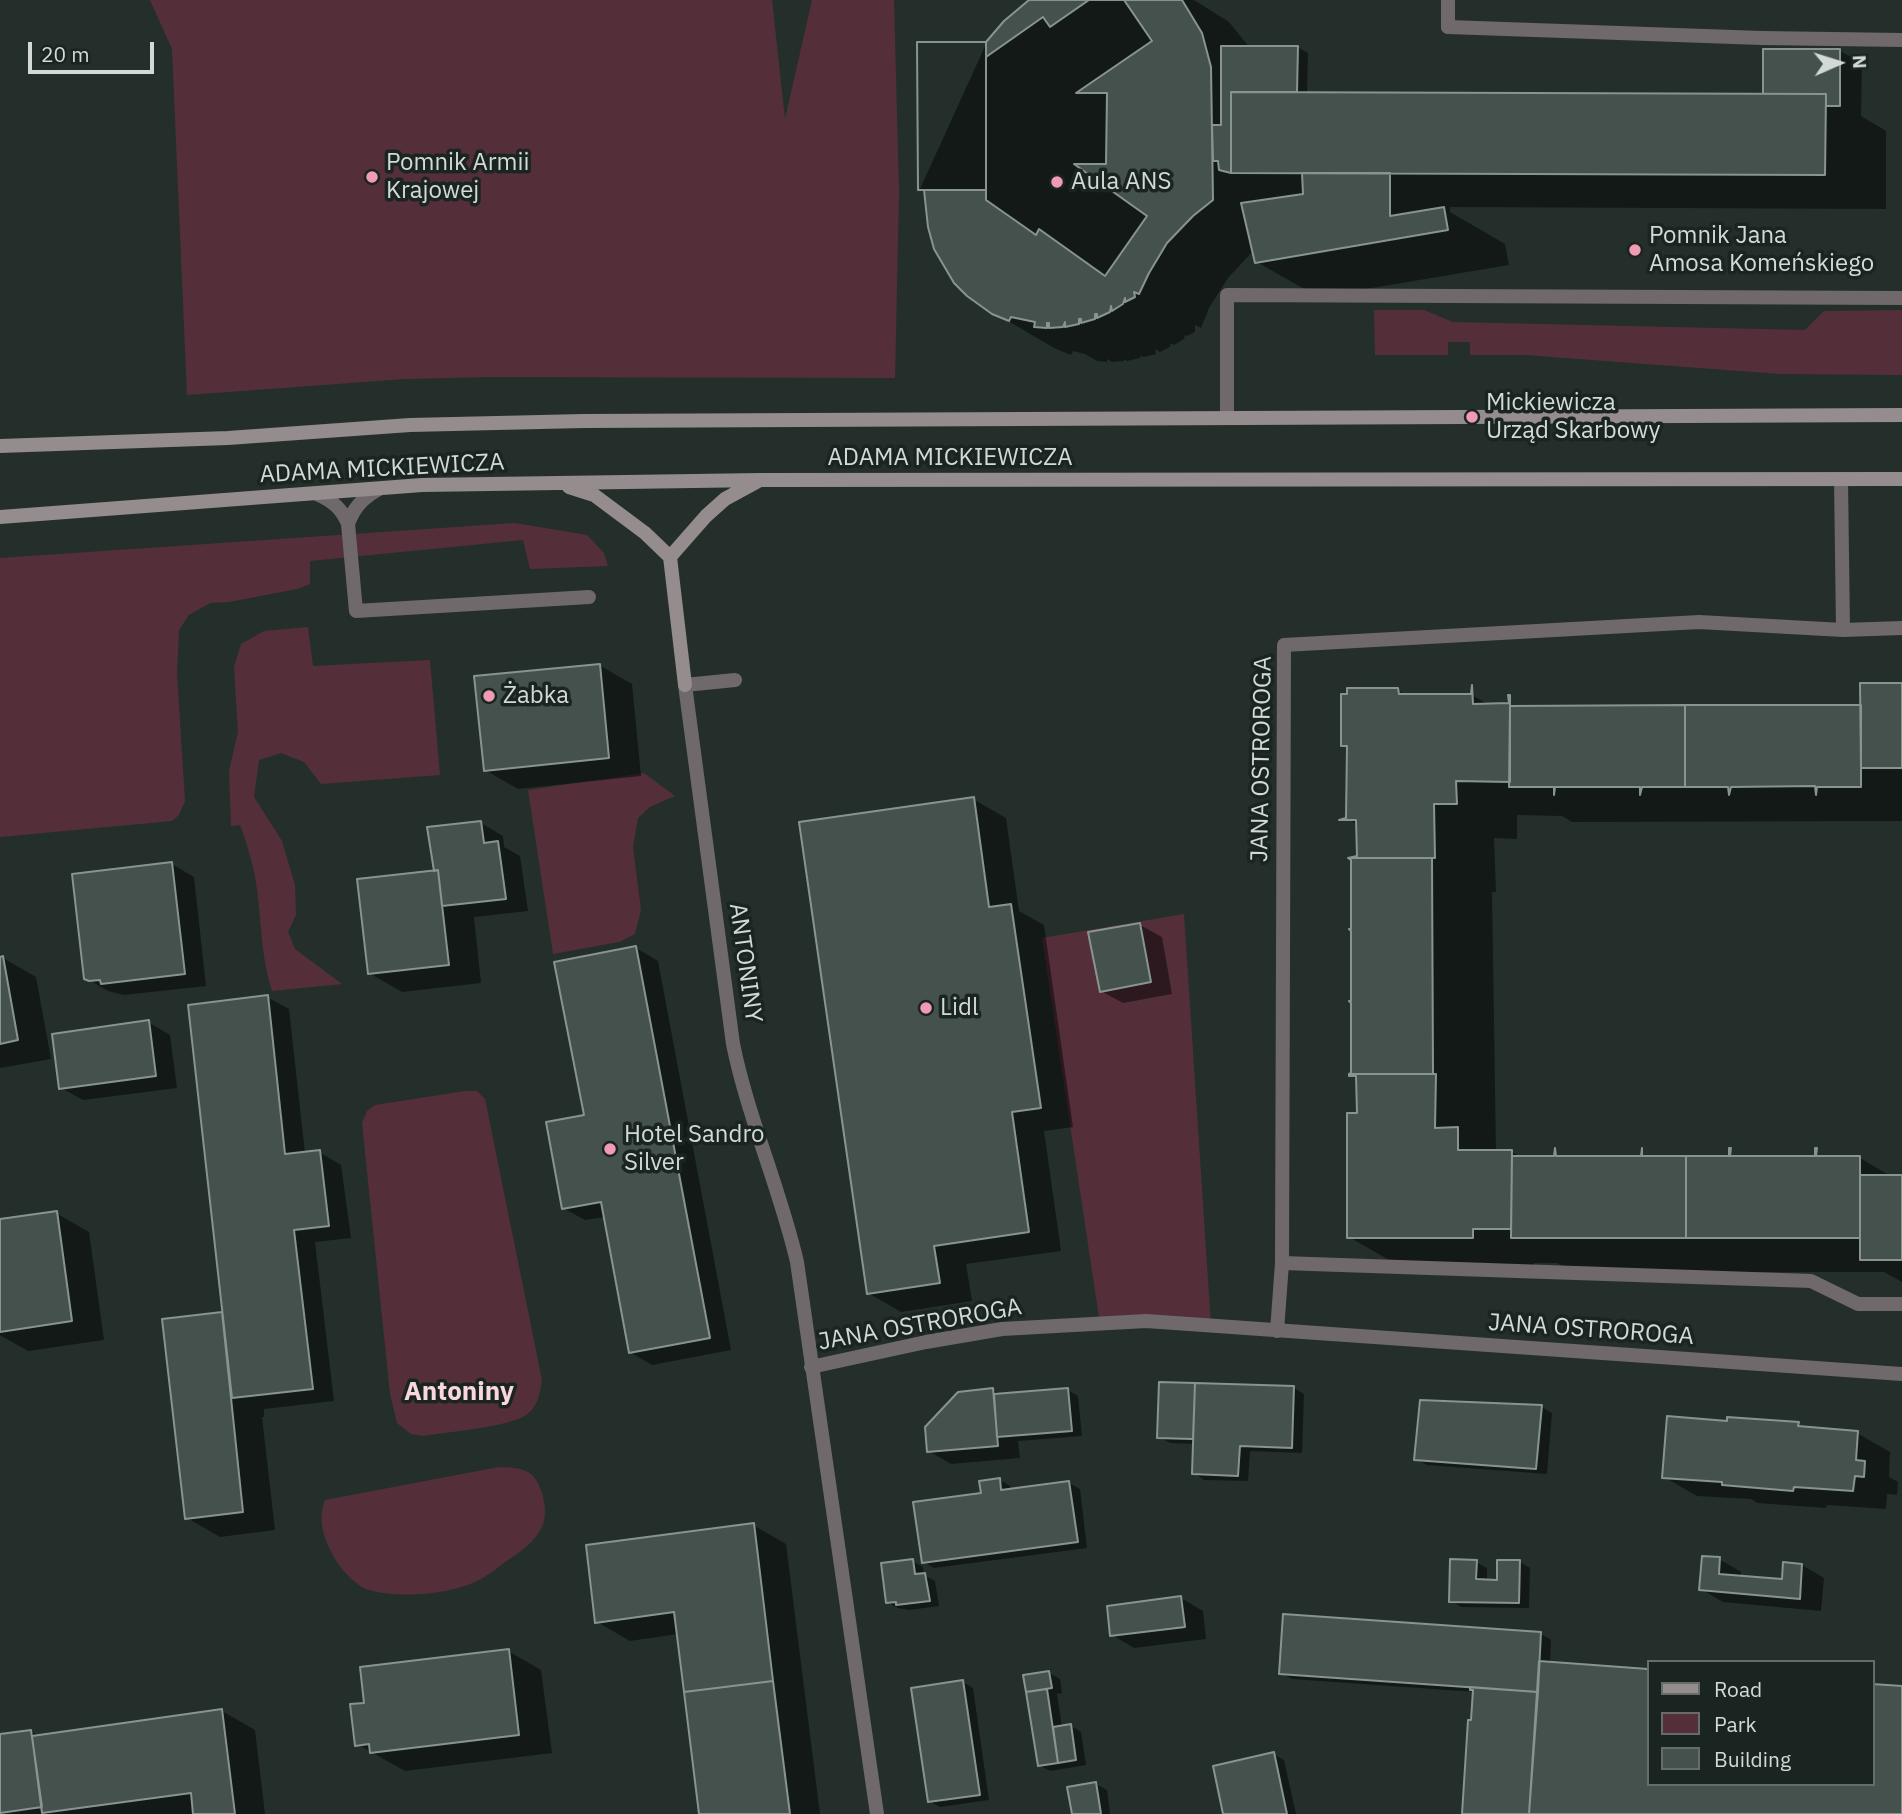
<!DOCTYPE html>
<meta charset="utf-8">
<style>
body{margin:0}
#map{position:relative;width:1902px;height:1814px;overflow:hidden;background:#242f2b;font-family:"IBM Plex Sans",sans-serif}
canvas{display:block}
.legend{position:absolute;left:1647px;top:1660px;width:228px;height:126px;box-sizing:border-box;background:#1a2521;border:2px solid #646d6a;margin:0;padding:9px 12px;list-style:none;font-size:21px;color:#d2d9d7}
.legend li{display:flex;align-items:center;gap:14px;height:35px}
.legend b{width:35px;border:2px solid #646d6a}
.north{position:absolute;left:1804px;top:28px;width:70px;height:70px;-webkit-text-stroke:5px #1a2521;paint-order:stroke;rotate:87deg;font-size:19px;font-weight:700;line-height:28px;text-align:center;color:#d2d9d7}
.north::after{content:'';display:block;margin:auto;width:24px;height:32px;background:#d2d9d7;clip-path:polygon(50% 0,100% 100%,50% 72%,0 100%)}
.scale{position:absolute;left:28px;top:42px;width:126px;height:32px;box-sizing:border-box;border:4px solid #d2d9d7;border-top:0;padding-left:9px;font-size:21px;line-height:24px;white-space:nowrap;color:#d2d9d7;-webkit-text-stroke:5px #1a2521;paint-order:stroke}
</style>
<div id="map">
<canvas width="1902" height="1814"></canvas>
<ul class="legend">
<li><b style="height:9px;background:#958c8e"></b>Road</li>
<li><b style="height:19px;background:#542f3a"></b>Park</li>
<li><b style="height:19px;background:#45514c"></b>Building</li>
</ul>
<div class="north">N</div>
<div class="scale">20 m</div>
</div>
<script>
const context = document.querySelector('canvas').getContext('2d');
context.lineJoin = 'round';
function fillPath(path, color) {
  context.fillStyle = color;
  context.fill(path, 'evenodd');
}
function trace(path, color, width, dash) {
  context.strokeStyle = color;
  context.lineWidth = width;
  context.lineCap = dash ? 'butt' : 'round';
  context.setLineDash(dash || []);
  context.stroke(path);
}
function label(font, color, halo, rows, align = 'center') {
  context.font = font + ' "IBM Plex Sans",sans-serif';
  context.lineWidth = 7;
  context.setLineDash([]);
  context.textBaseline = 'middle';
  context.strokeStyle = halo;
  context.fillStyle = color;
  for (const [text, x, y, turn = 0] of rows) {
    context.save();
    context.translate(x, y);
    context.rotate((+turn || 0) * Math.PI / 180);
    context.textAlign = isNaN(turn) ? turn : align;
    if (halo) context.strokeText(text, 0, 0);
    context.fillText(text, 0, 0);
    context.restore();
  }
}
fillPath(new Path2D(`
 M150,0H772L785,119L812,0H894L899,192L895,378L490,377L405,379L187,395L172,49Z
 M1424,310L1453,322L1805,330L1824,311L1902,310V375L1780,374L1525,355H1470V342H1448V355H1375L1374,310Z
 M515,523L587,535L604,553L608,566L530,569L523,540L310,561V584L297,589L229,602L210,603L189,615L179,630L177,673L185,801L179,815L172,821L0,837V558Z
 M308,627L313,666L430,660L440,775L321,784L304,762L281,753L259,760L254,797L282,841L295,885L296,915L288,932L295,949L342,984L272,991C260,952 262,921 256,883C253,863 247,844 240,825L231,826L229,771L238,732L234,667L241,644L264,631Z
 M644,773L675,796L650,807L638,818L633,847L641,910L635,934L619,942L553,954L528,790Z
 M1184,914L1211,1326L1100,1324L1042,938Z
 M465,1091H477L485,1099L542,1380C540,1393 538,1407 526,1415C509,1427 447,1432 423,1436L411,1434L397,1423L390,1394L362,1123L367,1111L375,1105Z
 M499,1467C521,1468 533,1468 541,1490C545,1501 547,1516 542,1527C535,1541 521,1552 508,1560C498,1567 488,1576 477,1581C450,1595 395,1599 366,1589C357,1585 344,1573 339,1565C326,1545 316,1523 325,1500Z`), '#542f3a');
fillPath(new Path2D(`
 M1032,0H1194L1229,22L1250,48L1297,47L1308,53L1307,94L1769,95L1840,51L1862,63L1861,116L1886,131V209L1450,207V212L1505,244L1509,265L1318,297L1257,262L1254,250L1228,278L1209,308L1201,328L1195,325V332L1187,336L1185,335L1184,339L1174,345L1171,343L1170,347L1160,352L1155,349L1156,354L1144,357L1141,356L1140,358L1127,361L1124,359V361L1112,362L1107,359V362L1097,361L1085,354L1073,351L1071,355L1054,348L993,312L926,192L920,189L986,44Z
 M599,665L632,684L641,776L518,789L485,770Z
 M1902,684V821L1572,822L1562,816L1517,815V839L1494,838L1496,892H1492L1496,1152H1512L1523,1158H1860L1892,1177H1902V1282L1884,1272H1574L1557,1263H1534V1272H1410L1349,1237L1359,1114L1358,1080L1350,1075L1353,1074L1359,858L1358,825L1348,819L1349,748L1343,745L1398,690L1407,696L1472,695L1489,705H1510L1514,708L1862,707Z
 M973,799L1006,818L1019,911L1044,925L1073,1127L1044,1131L1061,1251L966,1264L972,1301L901,1312L868,1293Z
 M481,823L503,836L504,847L520,856L528,911L474,917L481,983L402,992L369,973Z
 M172,864L194,877L206,986L124,995L108,991L86,978Z
 M1140,925L1162,937L1172,994L1123,1003L1101,991Z
 M636,948L658,961L731,1350L652,1365L630,1352L605,1217L585,1220L563,1208L586,1116Z
 M3,958L36,977L51,1059L0,1068V959Z
 M267,997L289,1009L305,1153L319,1152L341,1165L351,1238L315,1242L334,1401L264,1409V1417H262L275,1530L220,1537L187,1518L222,1314L224,1315Z
 M148,1022L170,1035L177,1088L83,1100L61,1088Z
 M56,1213L89,1232L104,1340L28,1351L0,1335V1221Z
 M1161,1384L1294,1388L1304,1394L1302,1453L1250,1451L1248,1481L1204,1480L1194,1473L1195,1444L1170,1443L1159,1437Z
 M993,1390L1002,1395L1068,1390L1078,1396L1082,1436L1018,1441L1020,1458L951,1464L929,1451Z
 M1542,1407L1552,1413L1547,1474L1427,1465L1416,1459Z
 M1728,1423L1798,1424L1807,1429L1857,1433L1890,1452L1889,1477L1898,1482L1897,1495L1887,1494L1886,1509L1827,1505L1826,1508L1757,1503L1751,1499L1697,1496L1664,1477Z
 M1000,1480L1010,1486L1011,1491L1069,1483L1080,1489L1087,1548L934,1568L924,1562L983,1494Z
 M753,1525L786,1544L820,1814H701L678,1634L630,1641L597,1622Z
 M1719,1559L1741,1572V1578L1784,1581L1802,1565L1824,1578L1821,1611L1723,1602L1701,1589Z
 M912,1561L923,1567L924,1575L935,1581L939,1606L909,1610L898,1608L887,1602Z
 M1476,1562L1487,1568V1581H1498L1520,1562L1530,1568L1529,1608L1461,1607L1451,1601Z
 M1181,1598L1203,1611L1206,1639L1134,1648L1112,1635Z
 M1285,1616L1541,1634L1551,1640L1550,1664L1648,1671V1784H1872L1902,1688V1814H1464L1475,1692L1292,1679L1281,1673Z
 M508,1651L541,1670L552,1753L405,1771L357,1744L366,1704Z
 M1049,1673L1060,1679L1062,1693L1057,1694L1062,1727L1071,1726L1081,1732L1086,1765L1050,1771L1039,1765L1025,1676Z
 M963,1682L973,1688L989,1800L940,1807L929,1801Z
 M222,1711L255,1730L265,1814H0V1736L31,1731L40,1737Z
 M1273,1754L1284,1760L1296,1814H1225Z
 M1096,1784L1107,1790L1110,1814H1073Z`), '#0007');
const building = new Path2D(`
 M1029,0H1182L1202,33L1211,67L1213,200L1193,216L1167,243L1149,273L1139,294L1134,292L1135,297L1125,302V298L1123,304L1112,311L1111,306L1110,312L1097,318V314H1095V319L1081,323V319H1079V324L1065,327V322L1063,327L1049,328V323H1047V328L1034,327L1035,322L1011,317L1009,321L992,314L967,296L954,283L934,249L928,227L924,190H918L917,42H986L1004,21Z
 M1089,0H1124L1152,41L1076,93H1107L1106,164H1074L1147,216L1105,276L1039,229L1036,235L986,200V57L1043,17L1050,27Z
 M917,42H986V190H918Z
 M1221,46H1298L1297,92H1231V173L1219,170L1218,161H1213L1212,125H1221Z
 M1763,49H1840V106H1826V94H1763Z
 M1231,92L1826,94L1825,175L1231,173Z
 M1302,173H1390V216L1444,207L1448,230L1255,263L1241,203L1303,194Z
 M600,664L609,758L484,771L474,676Z
 M1860,683H1902V768H1861Z
 M1472,685L1473,704L1509,703L1508,695H1510V782L1456,781L1457,804H1434L1435,858H1348L1357,856L1356,820H1339L1346,818L1347,746H1341V694H1347V688H1398L1399,694H1471Z
 M1685,705H1861V787H1817L1816,795L1815,786L1731,787L1729,795L1728,787H1685Z
 M1685,705V787H1642L1640,795V787H1555L1554,795V787H1509L1510,706Z
 M974,797L989,907L1011,904L1041,1108L1012,1112L1029,1232L934,1246L940,1283L867,1294L799,822Z
 M481,821L484,843L498,841L506,899L442,906L438,870L434,871L427,827Z
 M1348,858H1432L1433,1074H1349L1351,1073V1003L1349,1001H1351V931L1349,929H1351V860Z
 M172,862L185,974L101,984L100,980L89,981L84,979L72,874Z
 M438,870L449,965L368,974L357,879Z
 M1140,923L1151,982L1100,992L1088,932Z
 M636,946L710,1338L629,1353L601,1202L562,1209L546,1122L584,1115L554,962Z
 M3,956L18,1040L0,1044V957Z
 M268,995L285,1154L320,1150L329,1226L294,1230L313,1389L232,1398L188,1005Z
 M149,1020L156,1076L59,1089L52,1034Z
 M1349,1074H1436L1435,1128L1458,1127V1150H1512L1511,1229H1473V1238H1347V1113H1357L1356,1076H1349Z
 M1555,1148L1556,1156H1641L1642,1148V1156H1686V1238H1511L1512,1156H1554Z
 M1729,1148H1731L1730,1156H1815V1148H1817L1816,1156H1860V1238H1686V1156H1729Z
 M1860,1175H1902V1260H1860Z
 M57,1211L72,1321L0,1332V1219Z
 M222,1312L243,1512L185,1519L162,1319Z
 M1159,1382L1195,1383L1193,1439L1157,1438Z
 M1195,1383L1294,1386L1292,1448L1240,1446L1238,1476L1192,1474Z
 M993,1388L998,1446L927,1452L925,1427L958,1392Z
 M1068,1388L1072,1431L997,1437L994,1394Z
 M1420,1400L1542,1405L1536,1469L1414,1460Z
 M1667,1416L1727,1421V1417L1799,1422L1798,1426L1858,1431L1856,1460L1865,1461L1864,1477L1855,1476L1853,1491L1794,1487L1793,1491L1722,1485V1482L1662,1478Z
 M1000,1478L1001,1490L1069,1481L1078,1542L922,1563L913,1502L981,1493L979,1481Z
 M754,1523L773,1681L684,1692L674,1612L595,1623L586,1545Z
 M1702,1556L1720,1557L1719,1574L1782,1579L1783,1562L1802,1564L1800,1599L1699,1590Z
 M913,1559L915,1574L925,1573L930,1601L896,1605V1602L886,1603L881,1563Z
 M1450,1559L1477,1560L1476,1579L1497,1580V1560H1520L1519,1603L1449,1602Z
 M1181,1596L1185,1627L1110,1636L1107,1606Z
 M1283,1614L1541,1632L1538,1692L1279,1674Z
 M509,1649L519,1735L370,1753L369,1744L355,1746L350,1704L364,1703L360,1667Z
 M1539,1661L1648,1669V1784H1872V1684L1902,1686V1814H1529Z
 M1049,1671L1052,1688L1026,1692L1023,1675Z
 M963,1680L980,1795L928,1802L911,1688Z
 M773,1681L790,1814H699L684,1692Z
 M1470,1687L1538,1692L1529,1814H1462L1468,1720H1471L1473,1690H1470Z
 M1047,1689L1058,1763L1038,1766L1026,1692Z
 M222,1709L235,1814H193L191,1793L42,1813L32,1736Z
 M1071,1724L1076,1760L1058,1763L1053,1727Z
 M31,1730L42,1807L0,1813V1734Z
 M1274,1752L1287,1814H1223L1213,1766Z
 M1096,1782L1101,1814H1072L1067,1787Z`);
fillPath(building, '#45514c');
trace(building, '#88948f', 2);
trace(new Path2D(`
 M1448,27L1762,38L1902,40
 M1227,418V295L1902,298
 M1841,479L1843,630
 M317,494C333,501 342,509 348,524L356,611L589,597
 M348,524C354,507 363,498 379,489
 M1902,628L1843,630L1699,622L1284,645L1282,1263L1811,1281L1858,1304H1902
 M685,685L735,680
 M1277,1331L1282,1263`), '#6f696b', 14);
trace(new Path2D(`
 M1448,27V0
 M685,685L733,1044C748,1118 780,1188 797,1262L877,1814
 M811,1367L926,1342L1002,1329L1146,1321L1902,1374`), '#6f696b', 14);
trace(new Path2D(`
 M0,446L228,438L410,425L584,421L1902,415
 M569,487L594,495L645,533L670,557L685,685
 M0,517L422,485L761,480L1902,479
 M670,557L706,516L725,499L758,481`), '#958c8e', 14);
for (const [x, y, r, color] of [
 [372,177,7,"#f19ab3"],
 [1057,182,7,"#f19ab3"],
 [1635,250,7,"#f19ab3"],
 [1472,417,7,"#f19ab3"],
 [489,696,7,"#f19ab3"],
 [926,1008,7,"#f19ab3"],
 [610,1149,7,"#f19ab3"]
]) {
  const dot = new Path2D();
  dot.arc(x, y, r, 0, 2 * Math.PI);
  context.fillStyle = color;
  context.fill(dot);
  trace(dot, '#1a2521', 2.5);
}
label('24px', '#d2d9d7', '#1a2521', [
 ["Pomnik Armii",386,163],
 ["Krajowej",386,191],
 ["Aula ANS",1071,182],
 ["Pomnik Jana",1649,236],
 ["Amosa Komeńskiego",1649,264],
 ["Mickiewicza",1486,403],
 ["Urząd Skarbowy",1486,431],
 ["Żabka",503,696],
 ["Lidl",940,1008],
 ["Hotel Sandro",624,1135],
 ["Silver",624,1163]
], 'left');
label('24px', '#d2d9d7', '#1a2521', [
 ["ADAMA MICKIEWICZA",950,458],
 ["ADAMA MICKIEWICZA",382,469,-3],
 ["JANA OSTROROGA",1262,759,-89],
 ["ANTONINY",745,963,82],
 ["JANA OSTROROGA",920,1325,-10],
 ["JANA OSTROROGA",1591,1330,4]
]);
label('bold 26px', '#fad7df', '#1a2521', [
 ["Antoniny",459,1392]
]);
</script>
